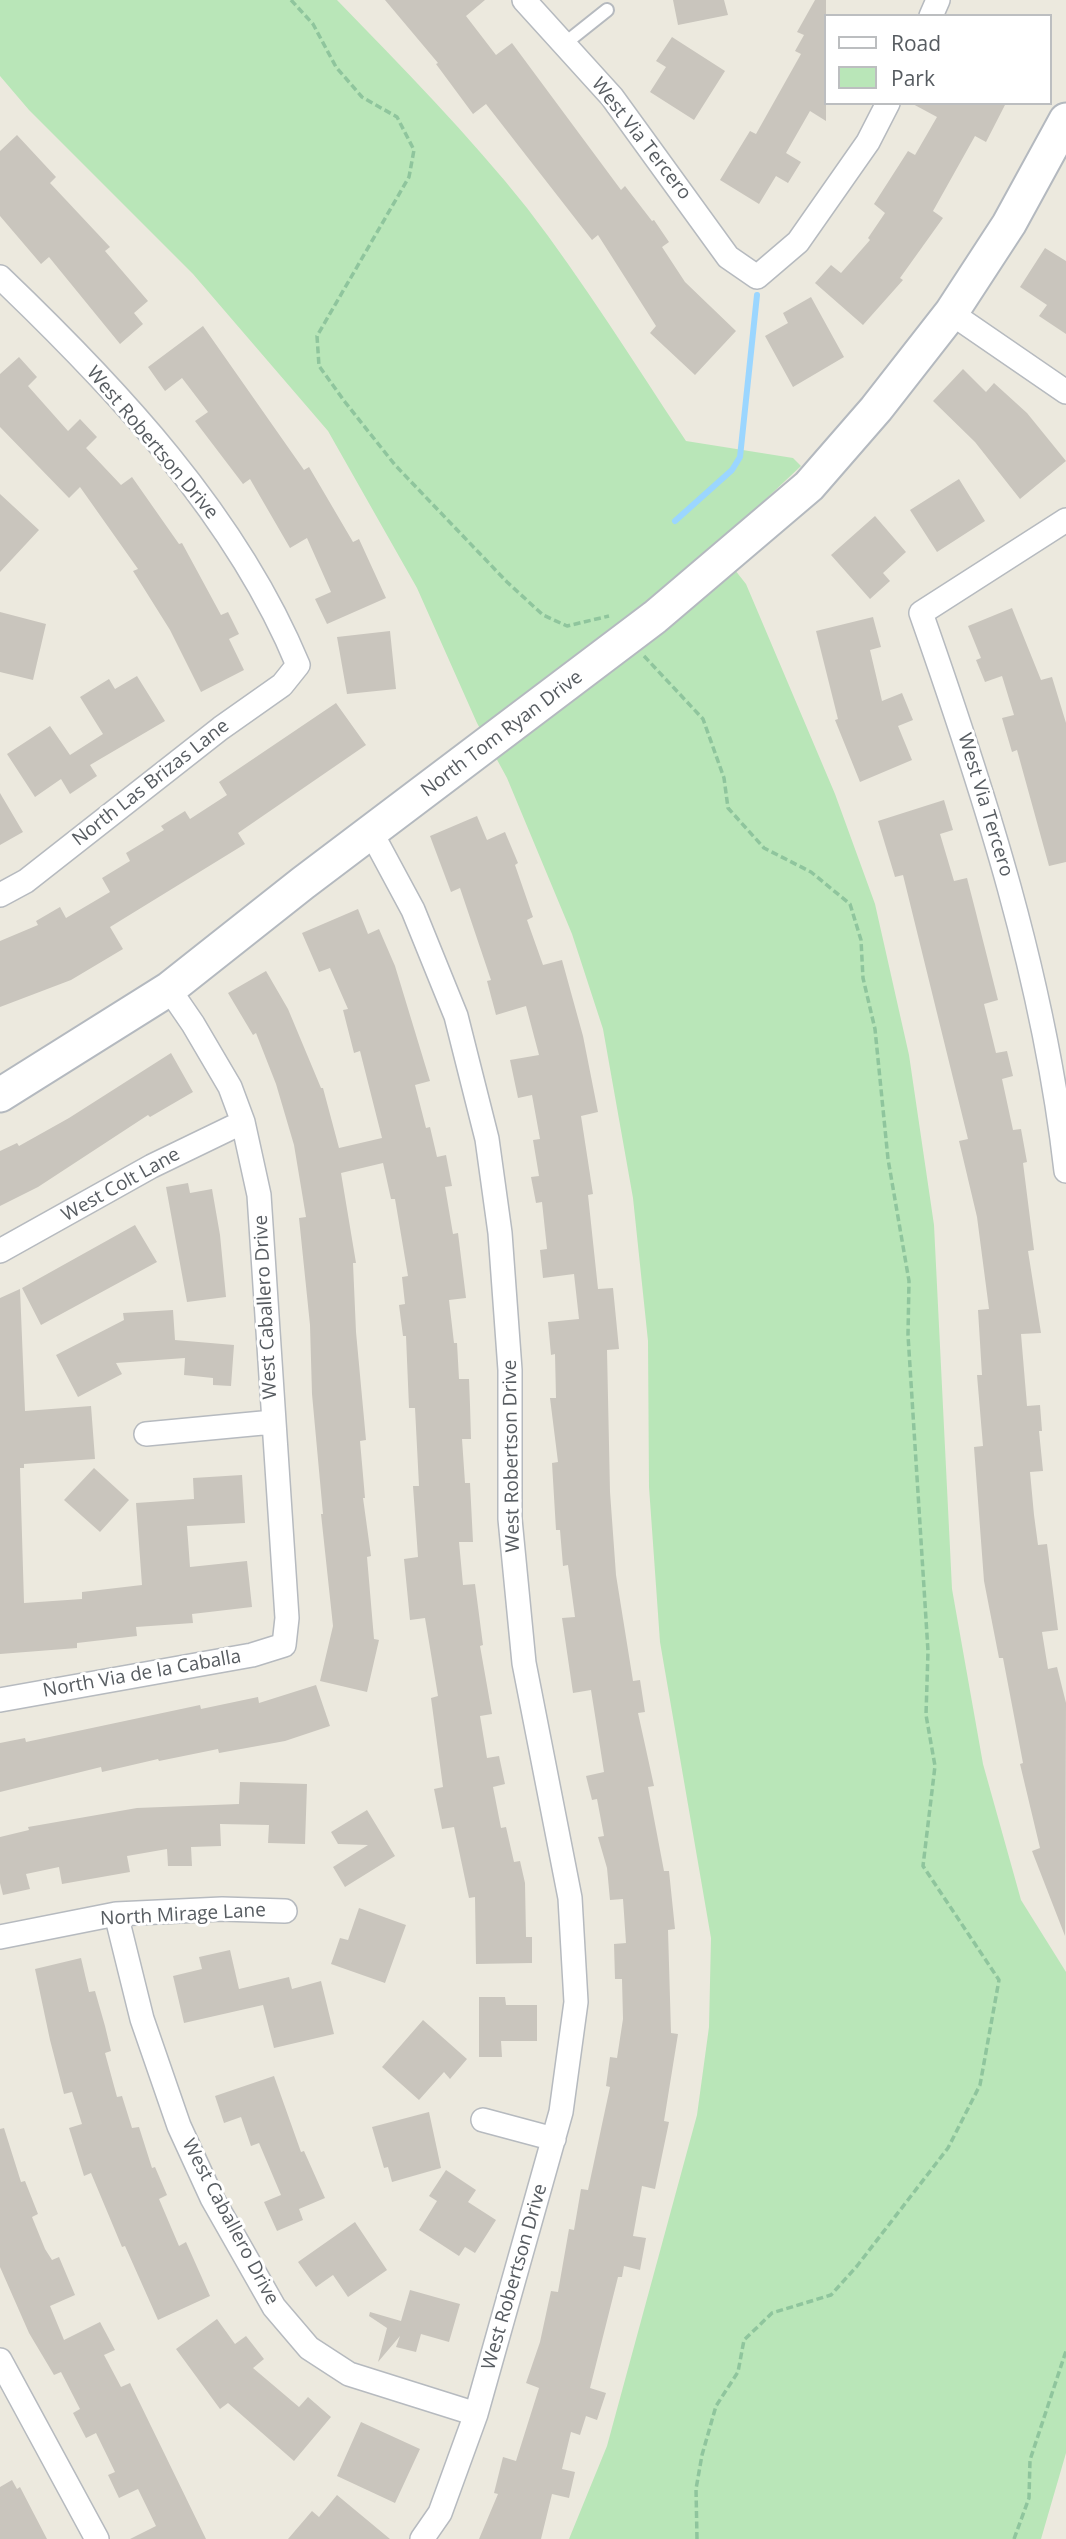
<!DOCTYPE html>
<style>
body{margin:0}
#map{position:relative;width:1066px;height:2539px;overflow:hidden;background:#ece9de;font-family:"Open Sans",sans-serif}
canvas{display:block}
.legend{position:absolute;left:824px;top:14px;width:228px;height:91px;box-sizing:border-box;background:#fff;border:2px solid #bcbec0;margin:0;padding:9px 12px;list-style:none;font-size:21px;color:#575c61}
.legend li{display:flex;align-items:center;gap:14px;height:35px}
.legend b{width:35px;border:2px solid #bcbec0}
</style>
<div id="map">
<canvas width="1066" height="2539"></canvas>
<ul class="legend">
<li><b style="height:9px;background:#fff"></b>Road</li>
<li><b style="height:19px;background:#b9e6b8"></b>Park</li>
</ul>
</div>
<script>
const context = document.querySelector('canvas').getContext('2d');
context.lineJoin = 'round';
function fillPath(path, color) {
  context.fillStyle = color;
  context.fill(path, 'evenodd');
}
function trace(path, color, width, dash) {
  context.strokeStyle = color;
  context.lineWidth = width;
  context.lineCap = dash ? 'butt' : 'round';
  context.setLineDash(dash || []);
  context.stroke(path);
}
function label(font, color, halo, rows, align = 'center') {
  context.font = font + ' "Open Sans",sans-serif';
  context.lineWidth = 6;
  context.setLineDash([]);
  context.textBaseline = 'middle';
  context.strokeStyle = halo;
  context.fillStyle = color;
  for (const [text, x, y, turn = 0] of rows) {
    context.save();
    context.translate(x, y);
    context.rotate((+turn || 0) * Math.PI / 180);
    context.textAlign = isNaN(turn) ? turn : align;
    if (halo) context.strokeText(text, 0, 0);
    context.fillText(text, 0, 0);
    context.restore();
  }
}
fillPath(new Path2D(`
 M0,0H337C402,67 469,135 527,208C584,282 634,363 686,441L793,458L801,466L716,546L746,584L835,794L875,904L909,1055L934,1225L952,1589L983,1764L1021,1900L1066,1972V2453L1041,2539H569L607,2446L697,2115L709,2027L711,1938L660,1642L649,1487L648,1341L633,1198L603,1029L572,934L507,778L477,723L417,588L328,431L193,274L29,110L0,76Z`), '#b9e6b8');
trace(new Path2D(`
 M675,521L732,470L740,457L757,295`), '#9bd6ff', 6);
fillPath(new Path2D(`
 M385,0H485L466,16L496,55L512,43L621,190L625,186L652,221L654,220L669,242L662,247L685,282L736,331L695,375L650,333L656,326L598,235L592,240L486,104L473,114L436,64L438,63Z
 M673,0H724L728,15L678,25Z
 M815,0H826V121L810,111L786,153L801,162L788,183L776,176L759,204L720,180L750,131L756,134L801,54L795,51L804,35L797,32Z
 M672,37L725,71L694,120L650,92L666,67L656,61Z
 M911,103H1006L986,142L975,136L933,211L943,218L900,278L903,280L863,325L815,283L831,265L841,273L870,240L868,238L885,213L874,204L908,151L915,155L937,117Z
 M17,135L56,177L50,183L110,247L105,251L148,301L134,313L143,324L120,344L49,257L41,264L0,216V151Z
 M1045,248L1066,261V334L1039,316L1047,305L1020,287Z
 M811,297L844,357L793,387L765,336L788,323L783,313Z
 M203,326L304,470L309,467L353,542L359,539L386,598L327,624L315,599L331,592L307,538L290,548L250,479L243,484L195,421L208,412L182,378L165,391L148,367Z
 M19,357L37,377L28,386L68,431L80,419L97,437L86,448L121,485L132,477L179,544L182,543L221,615L228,612L239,634L229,639L244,670L201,692L170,630L133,571L138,569L80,487L69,498L0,427V374Z
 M963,369L986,392L994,383L1027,413L1066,461L1020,499L975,442L933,401Z
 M959,479L985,521L937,552L910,510Z
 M0,494L39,530L0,572Z
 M875,516L906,552L883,573L890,581L870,599L831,555Z
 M1012,608L1041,680L1052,677L1066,723V862L1049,866L1017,750L1012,752L1002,718L1014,715L1002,676L985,682L976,660L981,658L968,626Z
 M0,612L46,624L33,680L0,672Z
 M873,617L881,647L870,650L882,701L902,693L913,720L898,726L912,760L860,782L835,720L838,719L816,631Z
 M390,631L396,689L347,694L337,637Z
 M137,676L165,721L90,765L97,776L70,794L61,779L35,797L7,754L50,726L70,755L103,734L80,697L109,679L115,689Z
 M336,703L366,745L238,833L245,844L110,927L123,949L71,980L0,1007V941L38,925L36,921L60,907L66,918L110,892L102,878L130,861L126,853L164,830L161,826L185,811L190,819L227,795L219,782Z
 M0,793L23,832L0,845Z
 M944,800L953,830L940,834L954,881L967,878L975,909L998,1000L984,1004L996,1053L1007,1051L1013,1076L1002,1079L1013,1130L1021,1129L1027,1162L1023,1163L1034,1250L1028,1251L1041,1333L1021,1334L1027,1406L1040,1405L1042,1431H1039L1043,1471L1030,1472L1034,1515L1038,1545L1047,1544L1058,1630L1042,1632L1048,1669L1057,1667L1066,1703L1065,1936L1032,1851L1040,1848L1020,1764L1023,1763L1003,1658H999L984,1581L974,1447L983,1446L977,1375H982L978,1310L989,1309L977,1217L959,1141L968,1139L903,875L895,877L878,821Z
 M477,816L487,840L505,832L518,863L515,865L533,917L527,920L543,965L562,960L583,1036L598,1112L581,1116L593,1194L588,1195L598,1289L613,1288L619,1349L607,1350L610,1492L616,1575L633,1681L640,1680L645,1712L638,1713L654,1786L648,1787L664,1871H669L675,1929L668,1930L671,2033L678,2034L664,2121L669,2122L655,2189L642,2186L633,2236L646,2238L640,2270L624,2266L622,2277H618L590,2388L606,2393L597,2420L586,2416L580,2435L571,2432L562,2469L575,2472L569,2498L552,2494L541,2539H479L498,2494L494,2493L503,2457L516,2461L539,2388L526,2383L540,2342L551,2291L558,2292L569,2229L574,2230L581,2189L588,2190L610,2087L606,2086L610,2057L617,2058L623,2019L622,1979H615L614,1944L626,1943L623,1899L610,1900L607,1868L598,1837L604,1836L597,1799L592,1800L586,1776L604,1772L591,1690L573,1693L562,1618L575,1617L568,1565L563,1566L560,1530H556L552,1463L558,1462L550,1398H556L555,1354L551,1355L548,1322L579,1319L574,1274L543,1278L540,1250L547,1249L542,1202L536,1203L531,1177L539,1176L533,1140L540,1139L532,1095L518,1098L510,1060L539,1055L526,1006L496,1015L487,981L491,980L460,888L451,892L430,836Z
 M358,909L368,934L379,929L395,966L430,1081L415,1085L426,1128L430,1127L437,1157L446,1155L452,1186L445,1187L453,1234L458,1233L466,1298L449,1300L454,1343H457L459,1379H469L470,1405L471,1439H462L465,1483H470L473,1542H459L463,1585L475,1584L483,1645L480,1646L492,1714L480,1716L487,1758L499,1756L505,1784L493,1787L501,1828L506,1827L514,1862L520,1861L525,1883L526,1937H532V1963L476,1964L475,1897L469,1898L454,1827L442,1829L434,1789L443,1787L431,1698L438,1696L425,1618L410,1620L404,1559L418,1557L413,1486H419L415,1408H409L406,1336H403L399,1305L405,1304L402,1277L408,1276L395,1199H391L383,1163L341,1173L356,1263H353L356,1332L366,1440L360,1441L365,1498H363L371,1556L367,1557L374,1639L379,1640L367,1692L320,1681L333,1626L321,1514H323L312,1394L310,1325L299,1218L306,1217L294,1145L276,1084L256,1033L253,1035L228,993L266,971L288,1009L321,1088H323L339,1148L382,1138L360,1051L354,1053L343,1010L348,1009L330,968L319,972L302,933Z
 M171,1053L193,1092L150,1117L148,1115L38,1187L0,1206V1151L17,1143L19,1146L69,1118Z
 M188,1183L190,1193L212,1189L220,1235L226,1297L187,1302L166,1187Z
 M135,1225L157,1262L41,1325L22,1288Z
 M20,1289L25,1411L91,1406L95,1459L24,1464V1468H20L24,1603L82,1599V1592L142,1585L136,1503L194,1499L193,1478L242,1475L245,1523L187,1526L190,1567L247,1561L252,1607L192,1614L193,1623L136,1627L137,1636L77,1643V1648L0,1654V1298Z
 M173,1310L175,1340L234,1345L231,1386L213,1385V1378L184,1375L185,1358L116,1363L122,1374L78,1397L56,1355L124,1320L123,1313Z
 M94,1468L129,1500L100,1532L64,1500Z
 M316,1685L330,1726L285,1741L219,1753L218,1749L159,1761L158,1759L102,1772L101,1767L0,1792V1743L25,1738L26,1742L200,1705L201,1709L258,1697L259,1703Z
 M240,1782L307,1784L305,1844L268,1843L269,1825L220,1824L221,1846L191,1847L192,1866H168L167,1849L127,1856L130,1872L62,1884L59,1867L26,1874L30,1889L3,1895L0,1883V1837L29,1830L28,1827L137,1808L239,1804Z
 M367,1810L395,1856L345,1887L333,1867L368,1845L338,1844L331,1832Z
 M359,1908L406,1925L385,1983L331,1964L340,1938L348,1940Z
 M230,1950L239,1989L289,1977L292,1989L321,1981L334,2034L274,2048L263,2005L184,2023L173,1976L202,1969L199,1957Z
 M81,1958L89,1992L95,1991L105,2026L111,2051L105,2053L117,2097L122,2096L132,2128L139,2127L152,2168L155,2167L167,2195L159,2199L179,2246L186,2242L210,2296L158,2320L125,2246L122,2247L91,2173L84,2176L69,2128L82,2124L72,2092L64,2094L50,2040L35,1969Z
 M479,1997H505L506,2005H537V2041H501L502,2057H479Z
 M423,2020L467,2059L450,2079L444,2072L419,2100L382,2067Z
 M274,2076L301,2152L304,2151L325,2198L299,2209L303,2220L277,2231L264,2202L281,2195L259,2143L251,2146L241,2117L224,2123L215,2096Z
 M429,2112L441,2168L392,2182L388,2167L384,2168L372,2127Z
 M4,2128L21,2182L25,2181L38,2214L32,2217L45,2249L52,2260L59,2257L75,2295L50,2306L64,2340L100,2322L115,2350L104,2355L121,2387L130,2383L206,2539H130L156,2526L138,2489L119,2498L108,2475L115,2472L96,2433L86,2438L73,2413L80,2409L61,2372L54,2375L29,2333L0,2267V2129Z
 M446,2170L476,2190L468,2202L496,2220L475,2253L465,2247L459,2256L419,2230L437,2201L429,2196Z
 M355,2222L387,2270L348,2297L333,2275L316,2287L298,2262Z
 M410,2290L460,2304L449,2342L421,2334L416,2352L396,2347L400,2336L378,2362L387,2328L369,2316L370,2312L401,2321Z
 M217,2319L235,2344L246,2336L264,2359L253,2368L299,2407L308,2397L331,2417L294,2461L228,2403L220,2409L176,2349Z
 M361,2422L420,2449L395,2503L337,2476Z
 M12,2480L17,2489L20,2487L47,2539H0V2487Z
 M337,2495L390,2539H288L312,2511L319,2517Z`), '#c9c5bd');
const lane = new Path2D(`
 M563,45L607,10`);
const street = new Path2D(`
 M524,0L612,97L728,257L757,277L798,242L868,142L888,103
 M931,16L938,0
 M0,277C116,388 236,515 298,665L282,685L221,728L26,881L0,895
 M951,313L1066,392
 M1066,520L921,613C985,795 1044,978 1066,1171
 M371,832L413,910L456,1016L487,1139L500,1233L510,1370V1519L524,1663L570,1898L576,2002L561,2112L476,2414L440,2513L422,2539
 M0,1251L152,1166L243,1122
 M146,1434L273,1422
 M0,1700L252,1655L284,1645L287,1618L259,1195L243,1122L230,1087L193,1024L169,989
 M116,1914L142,2019L179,2126L212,2198L274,2307L309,2348L349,2374L476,2414
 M0,1937L116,1914L222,1909L285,1911
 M483,2120L554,2139
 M0,2360L97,2539`);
const secondary = new Path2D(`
 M0,1095L169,989L303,883L655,617L809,486L876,409L951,313L1009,224L1066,120`);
trace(lane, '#b6babf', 16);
trace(street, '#b6babf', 26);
trace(secondary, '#b4b9bf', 37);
trace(new Path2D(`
 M291,0L313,24L336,67L362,97L397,117L414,150L409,177L317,336L319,366L345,402L395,465L507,582L543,615L567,626L609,616
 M644,656L703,719L724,778L728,808L764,848L811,872L850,904L861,940L863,978L875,1029L888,1159L909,1281L908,1335L928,1651L926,1715L935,1766L923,1866L999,1980L980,2085L948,2148L857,2266L831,2295L772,2313L744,2340L738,2372L716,2406L702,2455L696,2489L697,2539
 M1014,2539L1029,2498L1030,2460L1066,2351`), '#8fc59d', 3.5, [7, 3.5]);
trace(lane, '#fff', 12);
trace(street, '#fff', 23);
trace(secondary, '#fff', 33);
label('19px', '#575c61', '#fff', [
 ["West Via Tercero",641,139,52],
 ["West Robertson Drive",152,443,50],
 ["North Tom Ryan Drive",502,734,-37],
 ["North Las Brizas Lane",151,783,-38],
 ["West Via Tercero",985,805,73],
 ["West Colt Lane",121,1185,-29],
 ["West Caballero Drive",266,1307,-93],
 ["West Robertson Drive",512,1456,-91],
 ["North Via de la Caballa",142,1674,-10],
 ["North Mirage Lane",183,1915,-3],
 ["West Caballero Drive",230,2222,62],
 ["West Robertson Drive",515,2277,-74]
]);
</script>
